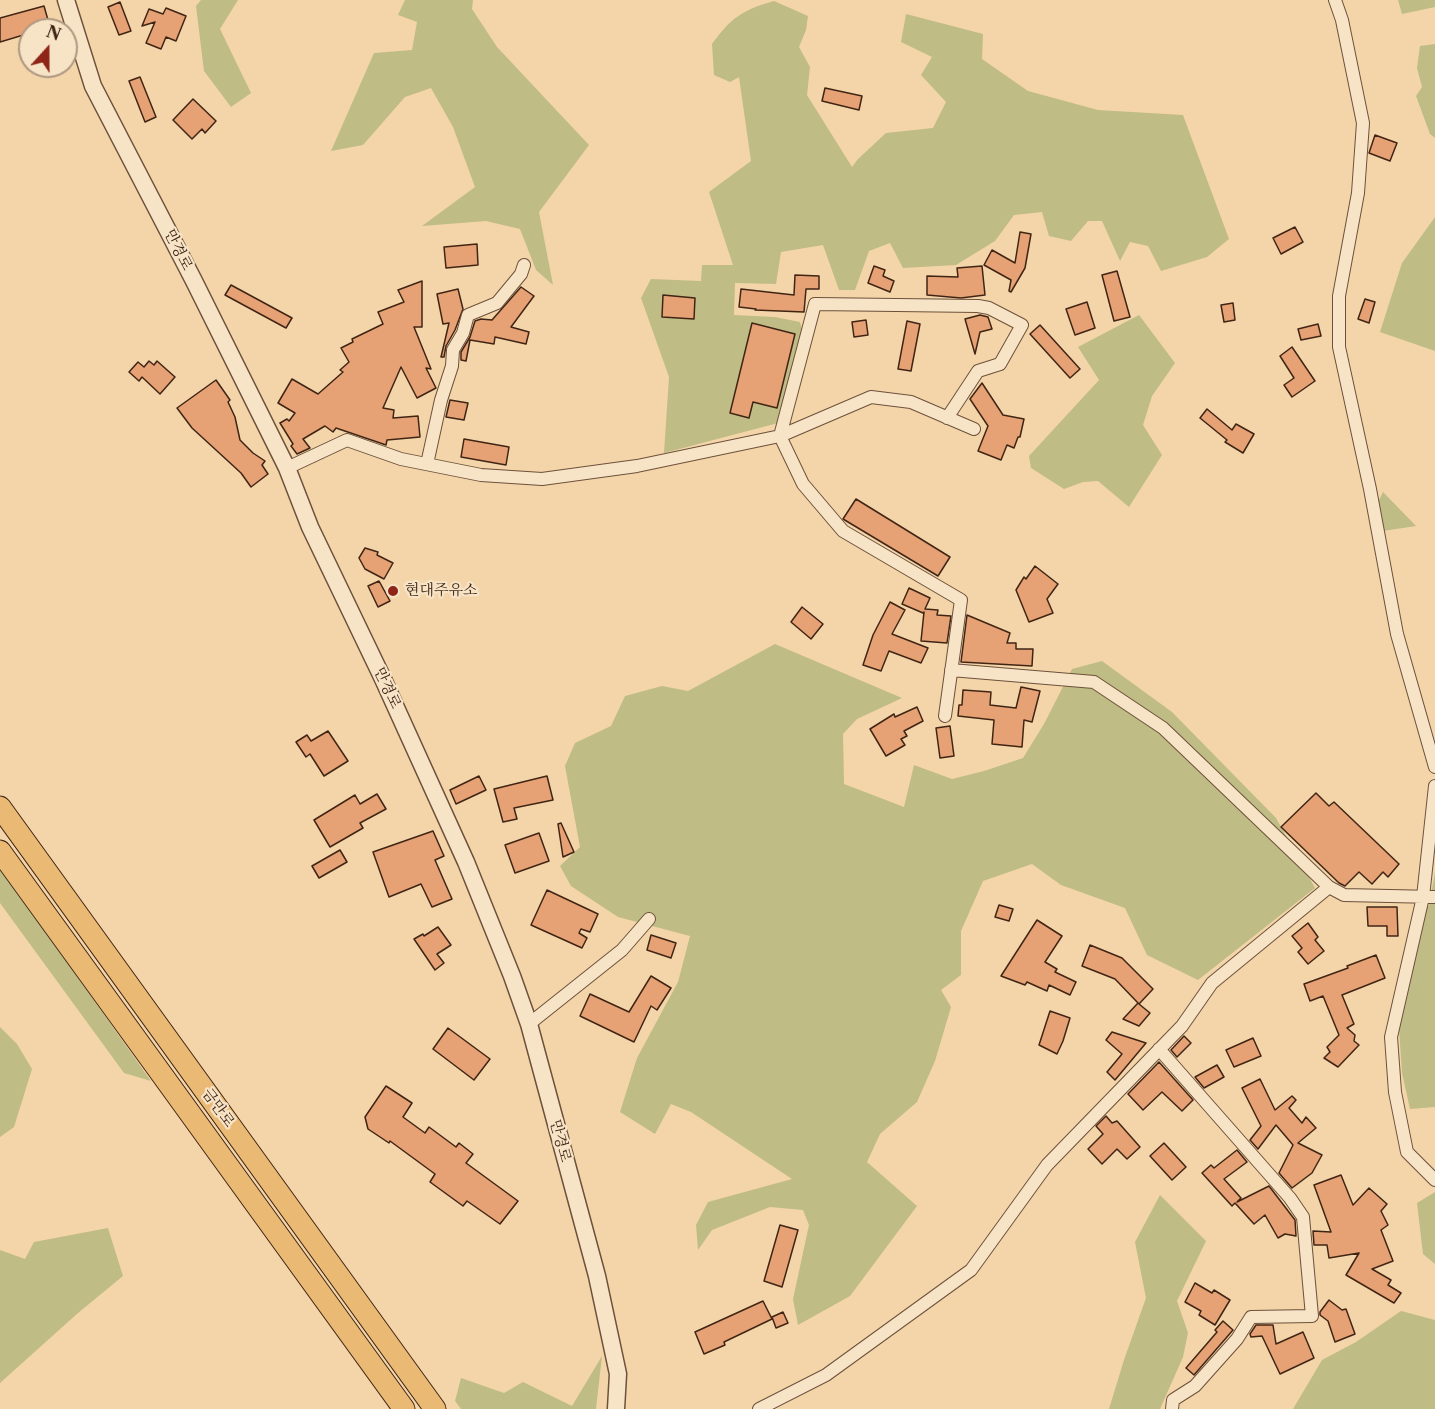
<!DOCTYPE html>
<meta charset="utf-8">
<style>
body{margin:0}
#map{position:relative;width:1435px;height:1409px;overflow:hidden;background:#f3d5a9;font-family:"Libre Caslon Text",serif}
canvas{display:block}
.north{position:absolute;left:18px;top:18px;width:60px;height:60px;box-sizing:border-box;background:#f7e4c7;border:2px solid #ae9880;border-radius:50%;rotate:21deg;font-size:16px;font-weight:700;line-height:24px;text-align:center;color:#402515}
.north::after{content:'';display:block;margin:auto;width:21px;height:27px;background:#8f2418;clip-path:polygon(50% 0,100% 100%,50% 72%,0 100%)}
</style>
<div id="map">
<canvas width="1435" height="1409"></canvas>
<div class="north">N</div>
</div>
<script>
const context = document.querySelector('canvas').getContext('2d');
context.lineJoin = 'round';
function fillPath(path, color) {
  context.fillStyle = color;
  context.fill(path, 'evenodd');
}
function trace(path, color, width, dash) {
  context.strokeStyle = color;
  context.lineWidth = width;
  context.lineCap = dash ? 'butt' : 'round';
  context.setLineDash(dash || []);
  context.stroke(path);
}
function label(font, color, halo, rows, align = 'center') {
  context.font = font + ' "Libre Caslon Text","Noto Serif KR",serif';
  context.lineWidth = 4.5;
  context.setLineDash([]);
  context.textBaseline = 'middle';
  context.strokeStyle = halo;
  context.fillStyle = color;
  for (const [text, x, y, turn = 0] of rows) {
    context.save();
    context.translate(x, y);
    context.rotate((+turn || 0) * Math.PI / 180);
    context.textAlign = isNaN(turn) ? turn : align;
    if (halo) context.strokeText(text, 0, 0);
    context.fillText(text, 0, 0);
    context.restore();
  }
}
fillPath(new Path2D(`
 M201,0H238L220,29L251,93L231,107L204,71L196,6Z
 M405,0H473L472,9L497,47L589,145L539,212L553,285L536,270L520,229L486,221L422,226L475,187L453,127L431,88L405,97L363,145L331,151L374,53L412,50L417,22L398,15Z
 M1398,0H1435V7L1402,14Z
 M774,1L808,16L806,30L799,47L810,67L807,95L852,167L858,159L886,133L933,128L946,102L921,75L932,57L901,42L906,14L983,34L982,59L1028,91L1098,110L1183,115L1229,239L1207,257L1161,271L1148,246L1130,242L1120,261L1102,221H1088L1071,241L1049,236L1042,212L1014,215L995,241L956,265L903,268L890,243L869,251L855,290H839L823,245L781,252L776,284L735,283L734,315L775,317L800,322L802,330L778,423L664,453L669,377L641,298L651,279L701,281L702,265H733L709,192L751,161L739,77L730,82L714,75L712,44C731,18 742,10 774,1Z
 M1435,44V138L1430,134L1416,96L1422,87L1417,68L1420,46Z
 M1435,217V351L1380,332L1402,263Z
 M1139,315L1175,363L1152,396L1143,425L1162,455L1129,507L1098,481L1083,482L1064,489L1031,468L1029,456L1099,380L1078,347Z
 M1383,492L1416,526L1383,531L1377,504Z
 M775,644L902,698L857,719L843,734L844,784L904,807L914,765L952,779L984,771L1023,758L1044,724L1072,669L1102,661L1172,712L1276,818L1315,888L1198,980L1147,955L1125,908L1061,885L1032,864L983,881L961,931V975L941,990L951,1007L935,1061L917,1102L880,1134L867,1162L917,1206L850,1296L798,1325L793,1299L809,1225L803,1210L770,1207L712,1230L698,1250L696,1225L708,1202L792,1179L691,1112L671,1104L655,1134L620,1112L637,1058L678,982L690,936L618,917L571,886L560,866L580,847L565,766L575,743L611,726L625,696L662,686L688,691Z
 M0,868L151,1081L124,1073L0,903Z
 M1435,872V1107L1410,1109L1402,1073L1399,1029L1424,906H1429Z
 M0,1027L17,1044L32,1069L14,1127L0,1137Z
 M1435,1192V1264L1423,1254L1417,1203Z
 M1160,1195L1206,1241L1177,1301L1188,1333L1183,1357L1160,1409H1109L1124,1360L1146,1298L1135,1242Z
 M108,1228L123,1276L78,1313L0,1383V1250L25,1259L34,1242Z
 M1401,1311L1435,1320V1409H1293L1322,1360L1356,1342Z
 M602,1356L596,1409H461L455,1401L461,1378L504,1393L523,1382L572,1406Z`), '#bfbc85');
const building = new Path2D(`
 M120,2L131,31L119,35L108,7Z
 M44,6L50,27L30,30V33L0,42V18Z
 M166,8L186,16L176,41L166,37L161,49L146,43L155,22L142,26L149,9L163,14Z
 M140,77L156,117L145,122L129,81Z
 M825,88L862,96L859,110L822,101Z
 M193,99L216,121L205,133L202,129L192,139L173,120Z
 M1375,135L1397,143L1390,161L1369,153Z
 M1295,227L1303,242L1281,254L1273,238Z
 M1020,232L1031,234L1025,268L1011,292L1009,291L1011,280L984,265L992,250L1015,263Z
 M477,244L478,265L446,268L444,247Z
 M874,266L885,270L883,276L894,281L890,292L868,283Z
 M982,266L985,295L961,298L927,295V276L958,277L957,268Z
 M1117,271L1130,317L1114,321L1102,275Z
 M795,275L819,276V289H806L804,312L755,310L756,309L739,307L741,289L794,295Z
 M422,281V327H414L431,369L426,368L436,388L417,398L401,367L383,408L394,410L393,418L418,416L420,437L387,440L386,445L336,428L333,432L325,426L303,439L310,448L297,454L291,446L293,444L280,423L287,419L289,421L295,413L278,403L292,379L318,394L343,372L340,370L349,362L341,348L353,342L352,339L383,324L378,312L404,302L398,290Z
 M231,285L292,318L286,328L225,295Z
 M521,287L534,296L511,327L529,332L526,344L495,337L494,344L470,340L466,361L461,360V352L470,337L475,321L481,319L492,320Z
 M458,289L463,309L455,330L446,346L444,357H441L449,323L443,324L437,294Z
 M663,295L695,298L694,319L662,317Z
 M1365,299L1375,302L1369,323L1358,319Z
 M1087,302L1095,328L1075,335L1066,309Z
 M1233,303L1235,320L1224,322L1221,305Z
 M980,315L988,317L992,329L980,332L975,354L965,319Z
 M866,320L868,335L854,337L852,322Z
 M907,321L920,324L911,371L898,369Z
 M752,323L795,334L777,408L753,402L749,418L730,413Z
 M1318,324L1321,336L1301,340L1298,329Z
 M1040,325L1080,369L1070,378L1030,334Z
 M1292,347L1315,381L1292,397L1284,385L1294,378L1280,356Z
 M149,361L154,365L157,361L175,377L160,394L142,377L139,381L129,372L138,362L144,367Z
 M216,380L230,400L228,402L235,417L240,440L253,453L265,461L262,465L268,474L251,487L241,473L192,428L177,408Z
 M982,383L1003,415L1024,419L1020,437H1018L1014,448L1007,445L1001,460L978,451L988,426L970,399Z
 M450,400L468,403L464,420L446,417Z
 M1207,409L1232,430L1236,424L1254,434L1243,453L1225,442L1227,440L1200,418Z
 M464,439L509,447L506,465L461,457Z
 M856,499L950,557L938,576L843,519Z
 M365,548L378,552L377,555L393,563L384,579L365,569L359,558Z
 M1035,566L1058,584L1047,599L1053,613L1029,622L1016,590L1024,577L1026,579Z
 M379,581L390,601L378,607L368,586Z
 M909,588L930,598L925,609L938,610L937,615L951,616L947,643L921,641L924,612L923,613L902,604Z
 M890,602L905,610L892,634L928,648L921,663L889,651L881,671L863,665L873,635Z
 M802,607L823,624L811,639L791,622Z
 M967,615L1010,633L1007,643H1016V649H1033L1032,666L961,662Z
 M1021,687L1040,691L1032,722L1024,720L1022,747L992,744L994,720L958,716L959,705H962L963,690L991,692L990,705L1016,708Z
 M917,707L923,721L904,731L907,736L901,739L905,745L886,756L870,729L894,714L895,717Z
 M950,726L954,756L940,758L936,728Z
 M328,731L348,761L324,776L310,754L306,757L296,742L307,735L311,741Z
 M479,776L486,790L456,804L450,790Z
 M547,776L553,800L514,808L517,819L503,822L494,789Z
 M1316,793L1329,806L1334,802L1399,864L1388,877L1383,872L1372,884L1359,872L1345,886L1339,883L1281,827Z
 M377,794L386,809L360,823L363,828L330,847L314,820L355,795L360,804Z
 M561,823L574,852L563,857L558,824Z
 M433,831L444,856L435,860L452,899L432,907L421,884L389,897L373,852Z
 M539,833L549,861L515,873L505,845Z
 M340,850L347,862L319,878L312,866Z
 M547,890L598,914L590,932L581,929L579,933L587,938L582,948L531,925Z
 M999,905L1013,909L1009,921L995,917Z
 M1367,907H1397L1398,936H1387V926H1368Z
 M1037,920L1062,936L1045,962L1057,969L1055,972L1076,982L1070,995L1049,985L1047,991L1027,982L1025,985L1001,976Z
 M1308,923L1318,937L1315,940L1324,951L1308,964L1298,952L1302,948L1292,936Z
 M438,927L451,945L437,954L444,963L435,970L414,939L423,934L424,936Z
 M651,935L676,943L671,958L647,950Z
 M1090,945L1122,958L1153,989L1139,1004L1150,1013L1139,1026L1123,1019L1138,1003L1115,979L1082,966Z
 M1376,955L1385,978L1342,995L1354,1024L1347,1028L1355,1035L1354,1041L1359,1045L1338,1067L1324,1058L1330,1052L1327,1047L1339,1035L1323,996L1310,1001L1304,984L1348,968L1347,966Z
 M651,976L671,988L657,1010L651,1006L634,1042L580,1016L590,994L629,1012Z
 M1050,1011L1070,1018L1063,1041L1057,1054L1039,1045Z
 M448,1028L490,1059L474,1080L433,1049Z
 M1112,1032L1146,1043L1115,1080L1107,1072L1122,1054L1106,1040Z
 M1184,1036L1191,1043L1177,1057L1171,1050Z
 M1253,1038L1261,1056L1234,1067L1226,1050Z
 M1159,1062L1193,1100L1182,1111L1162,1092L1143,1110L1128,1094Z
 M1217,1065L1224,1077L1204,1088L1195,1077Z
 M1260,1079L1275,1110L1292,1096L1296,1100L1289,1108L1302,1123L1306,1117L1316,1128L1298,1143L1322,1155L1312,1173L1292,1188L1279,1173L1293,1145L1276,1125L1258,1149L1250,1140L1261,1126L1242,1088Z
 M386,1086L412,1103L403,1117L425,1133L429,1127L456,1147L459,1143L473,1154L466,1163L518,1201L500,1224L467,1201L463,1206L430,1182L435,1174L390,1141L389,1143L368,1129L365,1117Z
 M1106,1116L1112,1123L1117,1121L1140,1147L1127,1159L1117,1149L1102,1164L1088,1149L1103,1134L1096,1126Z
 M1164,1143L1186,1167L1172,1180L1150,1156Z
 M1237,1150L1247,1162L1224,1179L1241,1198L1237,1202L1269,1186L1295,1220L1296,1236L1285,1234L1278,1238L1265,1215L1254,1224L1235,1203L1232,1206L1202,1173L1211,1165L1214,1168Z
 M1341,1175L1353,1205L1369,1188L1387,1204L1381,1211L1388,1225L1381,1230L1393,1261L1372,1269L1391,1280L1388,1285L1401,1293L1394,1303L1346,1275L1359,1253L1329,1258L1327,1245H1314L1313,1231L1331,1232L1314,1185Z
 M780,1225L798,1230L782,1287L764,1281Z
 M1195,1283L1212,1293L1214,1290L1230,1300L1215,1325L1199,1315L1201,1311L1185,1302Z
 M1329,1300L1342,1310L1346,1309L1355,1334L1335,1342L1328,1321L1320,1315V1312Z
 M763,1301L772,1319L724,1342L725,1345L704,1354L695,1332Z
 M783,1312L788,1323L776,1328L772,1317Z
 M1223,1321L1233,1330L1194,1375L1186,1368L1217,1332L1215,1330Z
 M1256,1325H1273L1276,1344L1303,1332L1314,1358L1280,1374L1262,1336L1251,1337L1250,1334Z`);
fillPath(building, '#e6a174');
trace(building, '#402515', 1.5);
const minor = new Path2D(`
 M1335,0L1342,20L1363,123L1358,193L1339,296V347L1370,489L1397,634L1435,767
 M427,464L441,400L452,366L453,350L463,333L468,315L497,303L521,274L524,265
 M287,468L347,440L401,459L481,475L542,479L637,466L780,436L871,397L911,402L974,429
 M951,670L1094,682L1163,728L1329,887
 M945,716L961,600L843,531L803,484L780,436L815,304L978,306L989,308L1022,325L1000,364L978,371L947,418
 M1435,786L1423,897L1391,1037L1395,1092L1407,1152L1435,1180
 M529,1024L622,950L649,919
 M1159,1049L1290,1198L1303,1217L1312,1316L1251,1317L1237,1339L1195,1386L1173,1400L1172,1409
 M759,1409L826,1375L971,1270L1047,1165L1182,1026L1212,983L1329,887L1344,895L1435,897`);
const tertiary = new Path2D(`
 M66,0L93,86L194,281L287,468L310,527L383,679L466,862L512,976L529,1024L597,1276L618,1374L616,1409`);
const trunk = new Path2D(`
 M0,807L435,1409
 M0,851L404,1409`);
trace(minor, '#6d513a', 14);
trace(tertiary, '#6d513a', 19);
trace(trunk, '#402515', 23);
trace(minor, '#f7e4c7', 12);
trace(tertiary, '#f7e4c7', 16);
trace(trunk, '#eaba74', 21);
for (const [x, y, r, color] of [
 [393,591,6,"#8f2418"]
]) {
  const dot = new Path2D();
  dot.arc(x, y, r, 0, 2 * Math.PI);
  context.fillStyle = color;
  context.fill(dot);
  trace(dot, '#f7e4c7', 2);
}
label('15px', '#402515', '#f7e4c7', [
 ["만경로",178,250,63],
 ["만경로",387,688,65],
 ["금만로",218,1108,54],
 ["만경로",560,1141,75]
]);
label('15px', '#402515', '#f7e4c7', [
 ["현대주유소",405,591]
], 'left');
</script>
